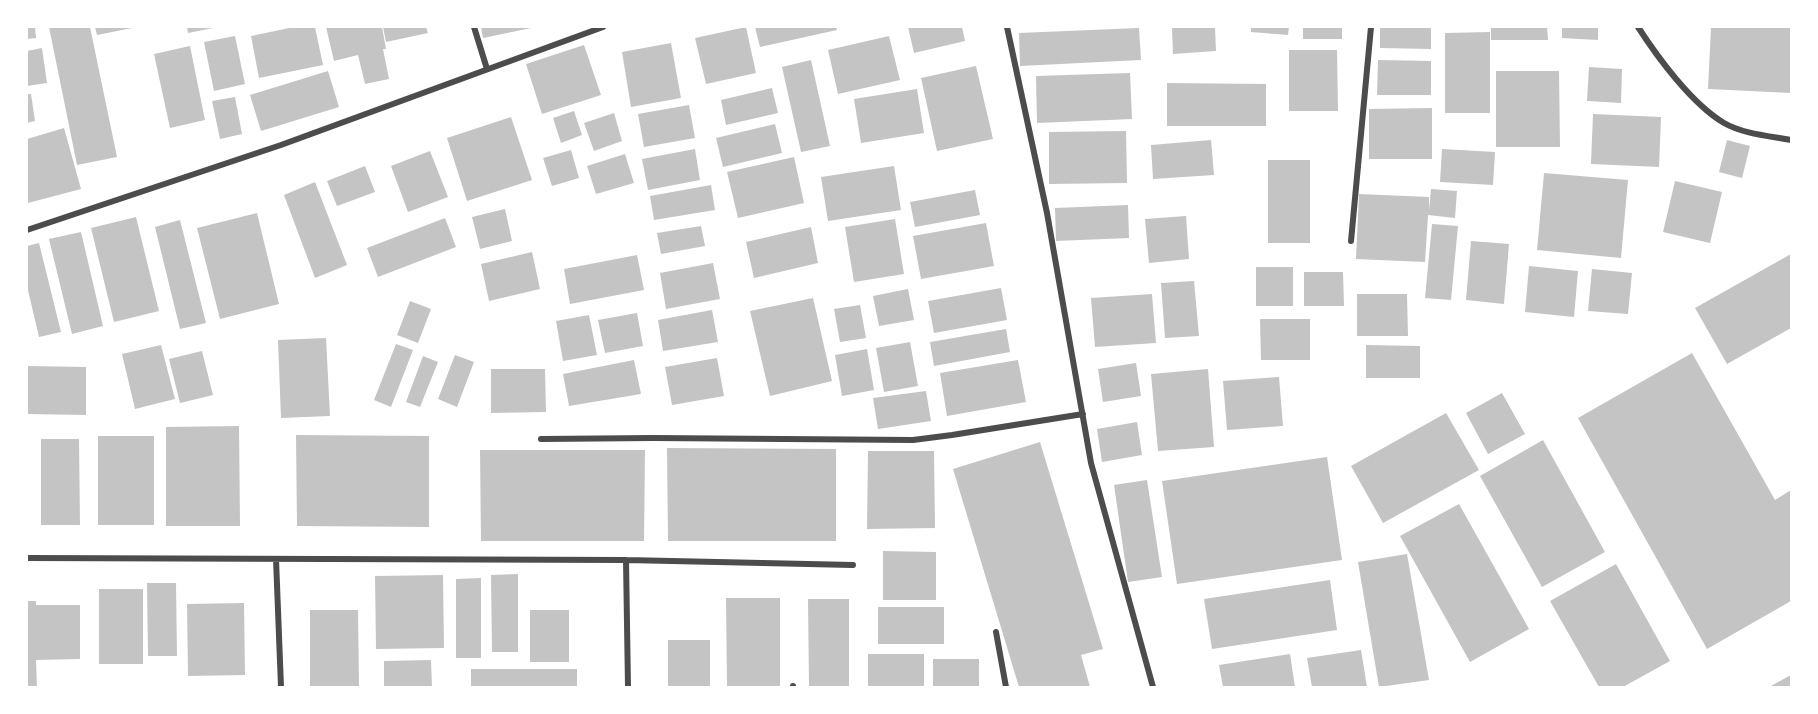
<!DOCTYPE html>
<style>
body{margin:0}
#map{position:relative;width:1818px;height:714px;overflow:hidden;background:#fff;font-family:"Asap Condensed",sans-serif}
canvas{display:block}
.frame{position:absolute;inset:0;border:28px solid #fff;pointer-events:none}
</style>
<div id="map">
<canvas width="1818" height="714"></canvas>
<div class="frame"></div>
</div>
<script>
const context = document.querySelector('canvas').getContext('2d');
context.lineJoin = 'round';
function fillPath(path, color) {
  context.fillStyle = color;
  context.fill(path, 'evenodd');
}
function trace(path, color, width, dash) {
  context.strokeStyle = color;
  context.lineWidth = width;
  context.lineCap = dash ? 'butt' : 'round';
  context.setLineDash(dash || []);
  context.stroke(path);
}
fillPath(new Path2D(`
 M27,27H35L36,38L27,39Z
 M49,27H90L117,157L77,165Z
 M95,27H132V28L97,35Z
 M187,27H213V28L188,33Z
 M294,27H315L323,65L259,78L251,36Z
 M326,27H382L386,49H383L389,79L365,84L358,55L334,61Z
 M383,27H426L428,33L386,42Z
 M481,27H530L531,28L483,38Z
 M746,27L756,73L706,84L695,38Z
 M755,27H836L837,30L760,47Z
 M908,27H962L965,41L914,53Z
 M1172,27H1215L1216,51L1173,54Z
 M1251,27H1289L1288,35L1251,32Z
 M1303,27H1342V39H1303Z
 M1380,27H1431V49L1380,48Z
 M1491,27H1547L1548,40H1491Z
 M1562,27H1598V40L1562,38Z
 M1711,27H1791V93L1708,89Z
 M1139,28L1141,60L1020,66L1019,33Z
 M1490,32V113H1445V33Z
 M235,36L245,84L214,91L204,42Z
 M889,36L900,80L838,94L828,50Z
 M671,43L681,98L631,107L622,52Z
 M584,45L601,95L542,114L526,64Z
 M190,46L205,120L170,128L154,54Z
 M42,48L47,83L27,86V51Z
 M1289,50H1337L1338,111H1289Z
 M811,60L830,146L801,152L782,67Z
 M1378,60L1431,61V95H1377Z
 M976,66L993,139L937,151L921,78Z
 M1589,67L1622,69L1621,103L1587,101Z
 M328,71L339,107L261,131L250,95Z
 M1496,71H1559L1560,147H1496Z
 M1130,73L1132,119L1037,123L1036,76Z
 M1167,83L1266,84V126H1167Z
 M772,88L778,113L726,125L721,100Z
 M917,89L924,133L861,143L854,99Z
 M27,94H31L35,121L27,123Z
 M235,97L242,134L220,139L212,101Z
 M689,105L695,138L644,147L638,114Z
 M1432,108V159H1369V109Z
 M574,111L582,135L561,143L553,118Z
 M614,113L622,141L594,151L584,123Z
 M1593,114L1661,117L1659,167L1591,164Z
 M511,117L532,180L467,201L447,138Z
 M775,124L782,153L723,167L716,138Z
 M64,128L81,189L28,203L27,139Z
 M1126,131L1127,183L1049,184V132Z
 M1211,140L1214,175L1153,179L1151,145Z
 M1727,140L1750,146L1742,178L1719,172Z
 M695,149L700,180L648,190L642,159Z
 M1442,149L1495,152L1493,185L1440,182Z
 M571,150L579,178L552,186L543,158Z
 M430,151L448,197L408,212L391,166Z
 M625,154L634,183L596,194L587,166Z
 M794,157L804,203L738,218L727,172Z
 M1268,160H1310V243H1268Z
 M365,166L375,192L337,206L327,181Z
 M894,166L901,210L828,221L821,177Z
 M1544,173L1628,180L1621,258L1537,250Z
 M1675,181L1722,192L1710,243L1663,232Z
 M315,182L347,265L315,278L284,195Z
 M711,185L715,210L654,220L650,196Z
 M1431,189L1457,191L1455,218L1428,215L1425,262L1356,259L1359,194L1429,197V211Z
 M975,190L980,215L915,227L910,202Z
 M1128,205L1129,238L1056,241L1055,208Z
 M505,209L512,241L480,249L472,217Z
 M257,213L279,304L220,319L197,228Z
 M1186,216L1189,259L1149,263L1145,219Z
 M136,217L159,311L114,322L91,228Z
 M445,218L456,247L378,277L367,248Z
 M895,219L904,274L854,282L845,227Z
 M180,220L206,323L180,329L155,227Z
 M986,223L994,266L921,279L913,236Z
 M1432,224L1458,226L1451,300L1425,298Z
 M701,226L705,246L661,254L657,233Z
 M811,227L818,263L754,278L746,242Z
 M81,232L103,326L72,334L49,239Z
 M1471,241L1509,244L1504,304L1466,300Z
 M39,243L61,332L39,337L27,286V246Z
 M532,252L540,289L489,301L481,264Z
 M1791,254V328L1727,364L1695,308Z
 M637,255L644,290L570,304L564,269Z
 M713,263L720,299L666,309L660,273Z
 M1529,266L1578,271L1574,317L1525,312Z
 M1256,267H1293V306H1256Z
 M1592,269L1632,273L1628,314L1588,311Z
 M1304,272H1343L1344,306H1304Z
 M1194,281L1199,336L1165,338L1161,283Z
 M1001,288L1007,320L934,333L928,301Z
 M908,289L914,320L879,326L873,296Z
 M1152,294L1156,343L1095,347L1091,298Z
 M1357,294H1407L1408,336H1357Z
 M813,298L832,381L770,396L750,311Z
 M410,301L431,309L418,343L397,335Z
 M860,305L866,338L840,342L834,309Z
 M712,310L718,342L663,351L658,320Z
 M637,313L643,346L605,353L598,320Z
 M589,315L597,355L563,361L556,321Z
 M1260,319H1310V360H1261Z
 M1006,329L1010,352L934,366L930,342Z
 M326,338L330,416L281,418L278,340Z
 M910,342L918,386L884,392L876,348Z
 M396,344L413,350L391,407L374,400Z
 M161,345L175,399L135,409L122,354Z
 M1366,345L1420,346V378H1366Z
 M867,349L874,390L842,396L835,355Z
 M202,351L213,395L180,403L169,359Z
 M1692,353L1775,500L1791,490V601L1707,649L1578,418Z
 M455,355L474,362L457,407L438,399Z
 M423,356L438,362L420,407L406,402Z
 M717,358L724,396L672,405L665,367Z
 M634,360L641,394L569,406L563,374Z
 M1018,360L1026,402L947,416L940,373Z
 M1136,363L1141,396L1103,402L1098,369Z
 M27,366L86,367V415L27,414Z
 M491,369H545L546,412L491,413Z
 M1208,369L1214,447L1158,451L1151,374Z
 M1279,377L1283,426L1227,430L1223,381Z
 M926,391L931,421L878,429L873,398Z
 M1502,393L1525,434L1488,454L1466,413Z
 M1446,413L1479,470L1383,523L1351,466Z
 M1137,422L1142,455L1102,462L1097,429Z
 M239,426L240,526H166V427Z
 M296,435L429,436V527L297,526Z
 M98,436H154V525H98Z
 M41,439H79L80,525H41Z
 M1543,440L1605,552L1542,587L1480,476Z
 M1040,442L1103,649L1081,655L1090,687H1019L953,469Z
 M667,448L836,449V541H668Z
 M480,450H645L644,541H481Z
 M868,451H934L935,528L867,529Z
 M1327,457L1342,560L1177,584L1162,481Z
 M1147,480L1162,577L1128,582L1114,485Z
 M1459,504L1529,629L1470,662L1400,536Z
 M883,551L936,552V600H883Z
 M1407,554L1429,680L1379,687L1358,562Z
 M1616,564L1670,661L1623,687H1599L1550,601Z
 M518,574V652H492L491,575Z
 M443,575L444,648L376,649L375,576Z
 M481,578V658H456V579Z
 M1330,580L1337,630L1212,649L1204,599Z
 M147,583H176L177,656H148Z
 M99,589H143V664H99Z
 M726,598H780V687H727Z
 M808,599H849V687H809Z
 M27,601H36V605H80V659L36,660L37,687H27Z
 M244,603L245,675L188,676L187,604Z
 M878,607H944V644H878Z
 M310,610H358L359,687H310Z
 M530,610H569V662H530Z
 M668,640H710V687H668Z
 M1361,650L1367,687H1312L1307,658Z
 M868,654H924V687H868Z
 M1290,654L1295,687H1223L1219,665Z
 M933,659H979V687H933Z
 M431,660L432,687H384V661Z
 M471,669H577V687H471Z
 M1791,675V687H1769Z`), '#c4c4c4');
trace(new Path2D(`
 M474,27L487,69
 M1007,27L1047,213L1091,463L1153,687
 M1638,27C1658,58 1692,104 1724,123C1743,134 1770,136 1791,140
 M27,230L281,145L603,27
 M1351,241L1371,27
 M541,439L653,438L913,440L952,435L1083,414
 M27,558L626,560L853,565
 M276,559L281,687
 M626,560L628,687
 M996,632L1006,687
 M793,687V686`), '#4c4c4c', 6);
</script>
